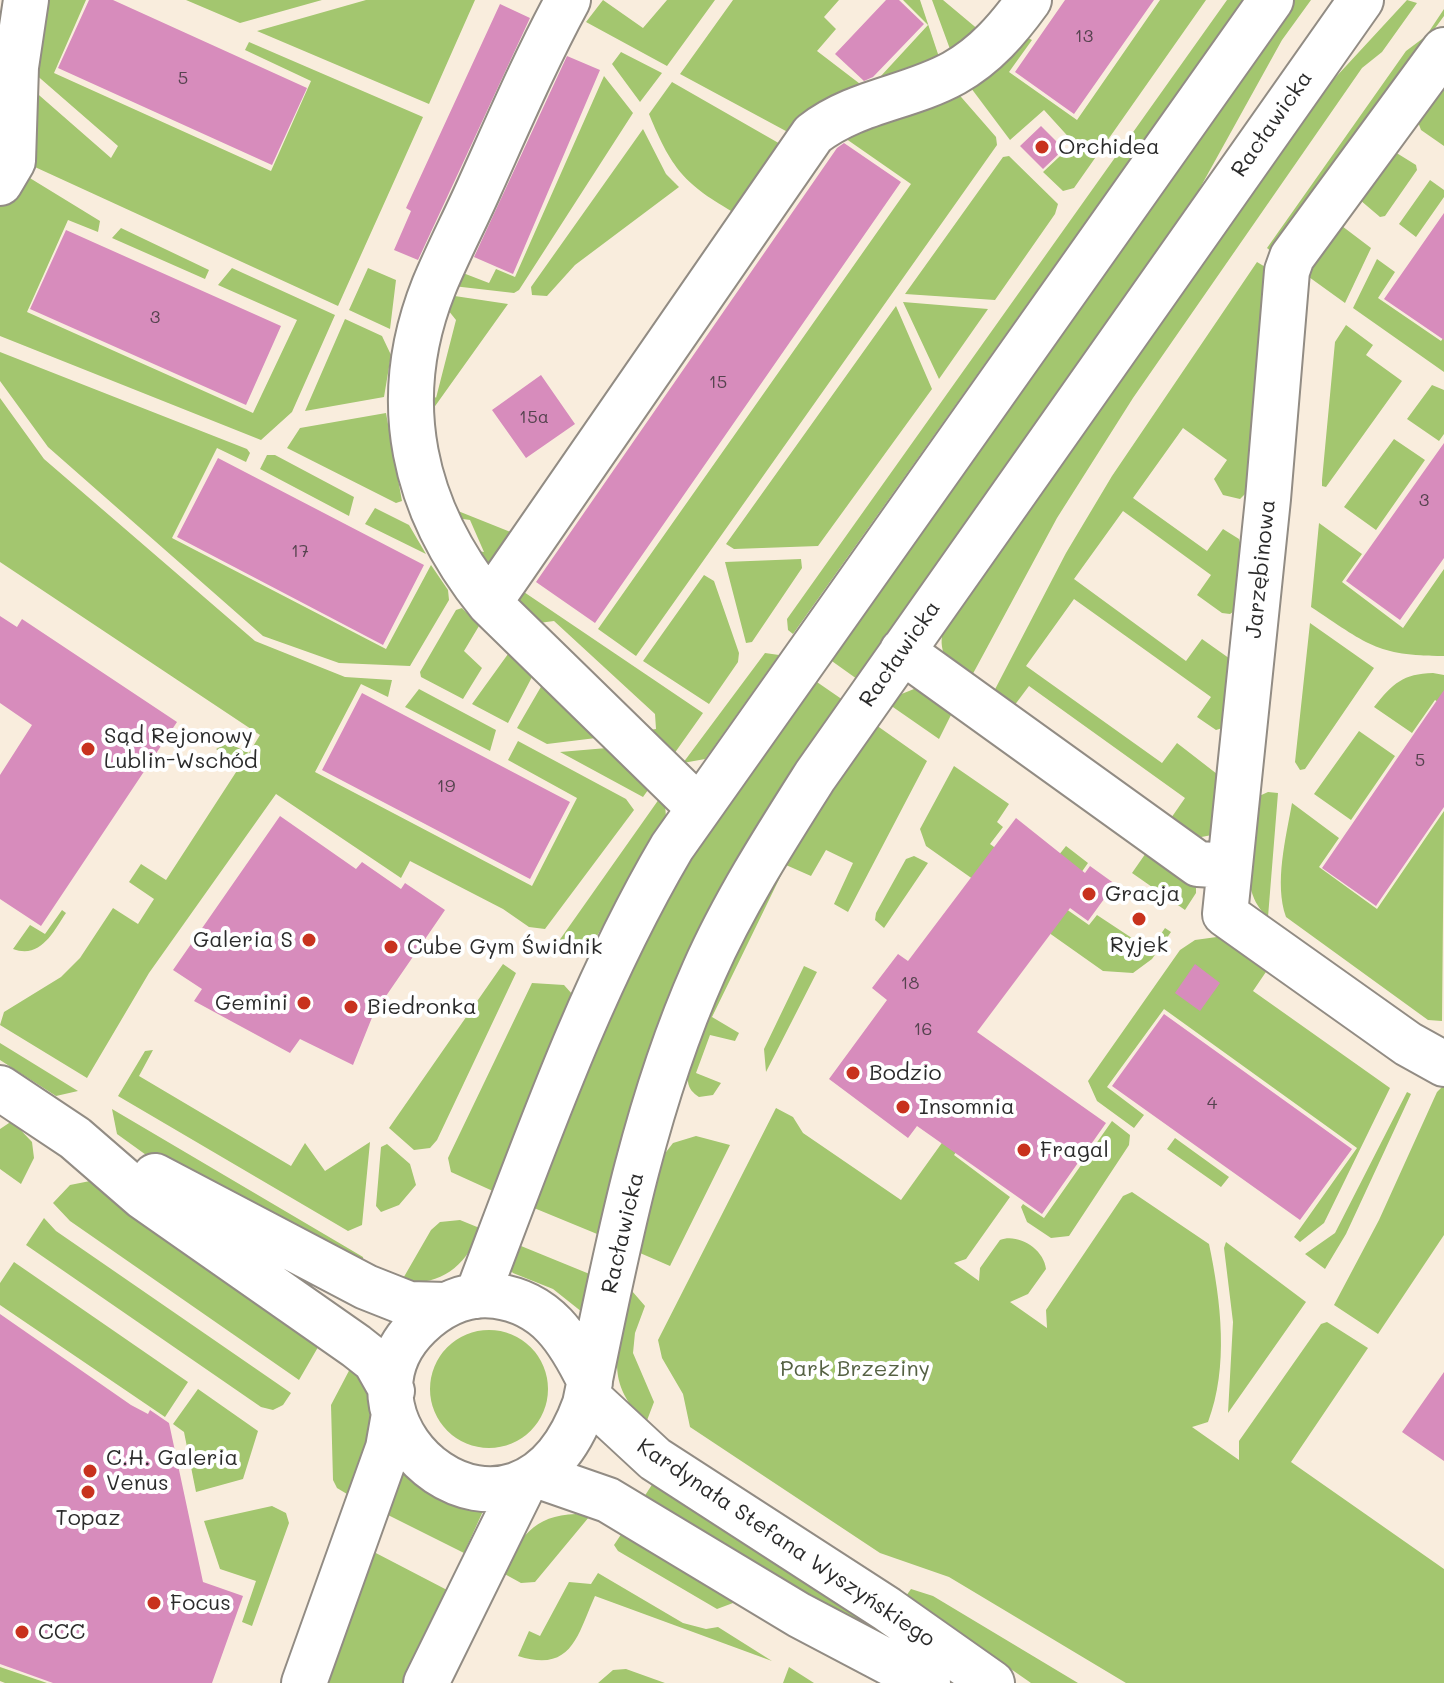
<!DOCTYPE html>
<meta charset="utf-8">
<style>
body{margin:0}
canvas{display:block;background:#f9eddd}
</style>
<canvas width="1444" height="1683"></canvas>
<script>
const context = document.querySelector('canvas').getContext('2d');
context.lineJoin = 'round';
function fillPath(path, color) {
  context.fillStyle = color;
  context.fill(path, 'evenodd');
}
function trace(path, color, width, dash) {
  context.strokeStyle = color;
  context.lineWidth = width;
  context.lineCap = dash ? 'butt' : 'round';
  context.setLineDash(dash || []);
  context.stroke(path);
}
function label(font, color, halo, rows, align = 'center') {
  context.font = font + ' Mali,sans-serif';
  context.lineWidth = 8;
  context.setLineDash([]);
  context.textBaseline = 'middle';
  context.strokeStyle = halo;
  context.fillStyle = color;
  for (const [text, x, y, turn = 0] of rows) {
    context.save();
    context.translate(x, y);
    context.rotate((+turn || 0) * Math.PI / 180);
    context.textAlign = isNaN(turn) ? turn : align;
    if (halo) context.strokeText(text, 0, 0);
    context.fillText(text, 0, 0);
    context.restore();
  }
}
fillPath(new Path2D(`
 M36,0H86L54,73L271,171L311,81L245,50L249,42L423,117L338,306L24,162V82L111,158L118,146L26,66Z
 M186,0H322L240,23Z
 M366,0H475L429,104L257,31Z
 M603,0L643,28L667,0H715L667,66L586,22Z
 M733,0H839L824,17L836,29L817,51L868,90L928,25L903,0H920L942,66L797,137L680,74Z
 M932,0H943L986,36L954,60Z
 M1160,0H1206L1074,188L1063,191L1043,172L1074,143L1044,110L1010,140L968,84L1002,65L1026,37L1032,40L1009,72L1077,120Z
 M1227,0H1243L793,634L788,630L787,619Z
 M1294,0H1311L1282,40L1195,197L857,679L829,659Z
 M1407,0L1417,3L1382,52L1362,68L1133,398L1057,518L969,681C951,666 937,656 943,630L1310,105Z
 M1444,9V16L1289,227L1277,256L1267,248L1406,51L1426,36Z
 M621,52L662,73L640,102L612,64Z
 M1444,74V146L1421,130L1415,114Z
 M604,76L633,113L519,290L514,293L453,286L463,273L489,283L496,269L515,277Z
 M672,82L789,149L742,217C687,186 673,173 649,114Z
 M955,90L996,137L997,145L636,656L598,629L911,184L842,136Z
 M643,129L666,174L679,187L575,265L547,296L532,295L531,287Z
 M1395,152L1416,165L1417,170L1385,216L1380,217L1360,200Z
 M1009,156L1058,204L1055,214L995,300L905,294L1003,157Z
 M20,172L100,221L98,232L68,220L27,312L253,413L297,320L218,285L232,268L335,315L292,412L261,440L0,336V203Z
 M1430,180L1444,190V197L1416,237L1399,224Z
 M1338,223L1371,248L1345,303L1302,272Z
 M121,228L209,270L205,279L112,238Z
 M1377,259L1395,272L1378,298L1441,341L1444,337V372L1353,308Z
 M1257,262L1272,271L1250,489L1240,499L1223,495L1214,479L1227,460L1183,428L1133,498L1207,551L1223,529L1239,539L1242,550L1236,610L1230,614L1222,613L1197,595L1211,575L1123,511L1074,579L1186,661L1202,639L1233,661L1226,727L1216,730L1197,717L1211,697L1074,599L1026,666L1162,763L1177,743L1217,774L1221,780L1212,835L1196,838L1169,821L1185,798L1029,686L1011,710L991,697L1066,553L1112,476Z
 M368,268L396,280L390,329L349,310Z
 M448,295L508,304L433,409L419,378L436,398L456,320L440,300Z
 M903,302L988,309L939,379Z
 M896,306L932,389L818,546L734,549L726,544Z
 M345,319L382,336L391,355L384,397L305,411Z
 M1346,325L1373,345L1366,355L1402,381L1326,487L1322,486V480L1335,342Z
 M0,352L247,449L250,453L246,462L217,448L172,538L386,649L431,565L448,590L449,600L410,666L339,663L263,636L48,447L0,381Z
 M1432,385L1444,390V434L1439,441L1407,419Z
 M0,398L44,459L255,641L345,677L392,680L388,697L361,684L315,772L532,886L577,798L508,760L518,741L626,799L634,810L545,929L529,927L503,909L410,861L401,878L276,794L149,973L87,1078L0,1025L4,1012L61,977L80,958L113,908L138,924L154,899L129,882L141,864L166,880L240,766L216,749L228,743L249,753L260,735L0,562Z
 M386,413L402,501L396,503L287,448L300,428Z
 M1394,439L1425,460L1376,530L1344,507Z
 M267,455H275L354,497L349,516L260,469Z
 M438,503L518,535L489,569L459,548L484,552L470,520L443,516Z
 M375,508L409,525L426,554L365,524Z
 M1319,523L1362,554L1342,582L1403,628L1444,569V656C1376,656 1366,643 1311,607Z
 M801,559L802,568L752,642L746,643L725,562Z
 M704,575L714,581L739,653L738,662L709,704L643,661Z
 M518,588L703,713L669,761L635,732L656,729L655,714L554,621L524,625L510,589Z
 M462,608L479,626L464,651L482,668L463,699L421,677L420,672L456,610Z
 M1310,623L1374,668L1305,769L1300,770L1295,762Z
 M765,653L779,655L711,751L705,759L683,763Z
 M508,654L532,677L508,723L472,704Z
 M1433,673L1444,675V706L1435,700L1412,733L1374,707C1393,683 1403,674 1433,673Z
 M814,680L843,700L752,835L720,891L602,1236L534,1208L623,985L681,873Z
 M542,685L596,738L547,744L517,728Z
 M419,689L496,730L490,751L405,707Z
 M914,689L926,690L954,709L939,739L890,705L899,695Z
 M876,725L927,761L848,912L834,904L853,863L826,850L811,876L786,865L712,1017L739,1033L735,1041L710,1035L696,1073L721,1083L713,1095L699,1097C693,1093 689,1089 688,1082C684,1069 693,1053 698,1041C737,927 806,823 876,725Z
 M1359,731L1395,756L1351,820L1314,794Z
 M607,748L648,790L643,797L560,752Z
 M954,766L1009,804L997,822L1003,827L990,844L1039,880L1066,846L1088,863L1059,904L1089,925L1097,915L1150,950L1165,928L1171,932L1152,959L1133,973L1103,971L926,846L920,829Z
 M664,792L666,817L597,936L580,950L549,955Z
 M1268,792L1278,793L1268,917C1235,889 1253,835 1257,797Z
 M1292,803L1339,838L1319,867L1377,909L1444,811L1442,1021L1428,1020L1286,917C1274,883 1286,838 1292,803Z
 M1148,850L1196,887V893L1185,910L1132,873Z
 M914,856L928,863L884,928L875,920L876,913L906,859Z
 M62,910L66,913C53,932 41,959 13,949L30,925L45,934Z
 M1224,936L1270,966L1253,991L1390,1088L1324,1223L1300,1242L1294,1237L1357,1148L1164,1009L1107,1087L1144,1115L1134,1128L1097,1101L1088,1081L1180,950L1195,940Z
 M503,964L516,973L437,1140L430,1148L414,1150L389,1128Z
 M804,966L817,972L766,1072L764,1049Z
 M532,983L564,985L573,995L495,1192L451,1172L448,1158Z
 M0,1043L78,1091L56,1096L0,1060Z
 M153,1050L139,1076L291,1166L305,1143L325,1171L370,1142L362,1225L348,1231L118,1096L145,1051Z
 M984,1084L996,1094L954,1155L1010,1197L966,1259L954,1263L979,1281L980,1268L1000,1240C1018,1233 1044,1249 1046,1269L1028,1294L1010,1302L1047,1328L1046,1310L1123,1196L1132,1192L1209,1244C1221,1301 1229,1367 1208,1422L1192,1427L1239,1460V1441L1321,1324L1327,1322L1368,1348L1291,1462L1444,1569V1683H1126L949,1577L880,1553L690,1427L683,1394L662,1358L658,1340L776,1108L793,1117L803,1133L901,1200Z
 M1444,1085V1235L1378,1334L1334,1305L1379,1220L1437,1092Z
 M1407,1092L1411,1094L1346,1234L1325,1269L1305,1254L1335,1233Z
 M112,1109L363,1257L364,1266L160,1165L117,1134Z
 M1112,1121L1130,1135L1129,1145L1069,1236L1051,1238L1027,1222L1021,1207L1023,1204L1044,1218Z
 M9,1123H14L32,1142L34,1158L21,1184L0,1169V1129Z
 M696,1136L730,1145L670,1266L640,1253L663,1156L673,1143Z
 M1175,1138L1229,1177L1221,1187L1167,1149Z
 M387,1144L410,1164L416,1185L399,1205L381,1212L376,1206L381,1147Z
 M90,1181L99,1183L321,1342L299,1380L70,1221L53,1203L70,1185Z
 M44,1218L56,1231L291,1393L283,1405L273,1410L261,1407L26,1245Z
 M460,1220L482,1229C465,1265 444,1286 401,1282L431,1230L440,1222Z
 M1226,1242L1306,1302L1228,1413L1233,1322L1224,1248Z
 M521,1246L592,1275L582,1312L553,1289L513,1273L511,1271Z
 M14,1262L188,1382L165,1417L0,1305V1283Z
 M632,1291L645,1306L635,1333L633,1353L654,1402L646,1423C600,1377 620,1348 632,1291Z
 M430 1389a59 59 0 1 1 118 0a59 59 0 1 1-118 0Z
 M352,1365C390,1403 362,1452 347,1494L337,1488L333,1480L331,1405Z
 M198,1389L258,1431L243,1479L196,1492L184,1432L173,1424Z
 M405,1472L438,1496L484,1509L464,1553L386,1514L402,1473Z
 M655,1480L885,1631L875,1633L644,1497Z
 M272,1506L286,1513L289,1523L252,1626L242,1622L256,1581L220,1569L204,1521Z
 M576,1514L589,1517L535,1582L521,1583L501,1572C520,1539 533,1515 576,1514Z
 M622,1533L744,1604L733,1603L717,1609L618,1551L614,1545Z
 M372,1551L447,1590L402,1683H326Z
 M598,1573L683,1623L706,1629L718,1627L772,1661L595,1596C577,1636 572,1673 518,1656L529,1631L540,1636L569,1582L591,1584Z
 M911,1589L933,1596L1078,1683H1031L906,1596Z
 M0,1667L47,1683H5L0,1681Z
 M789,1667L814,1683H783Z
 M626,1669L665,1683H598L613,1670Z`), '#a3c66f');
fillPath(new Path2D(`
 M89,0H113L307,88L272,165L58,68Z
 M886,0H899L924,24L873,77L864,81L835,54Z
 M1065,0H1154L1074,114L1015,72Z
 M500,4L530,18L418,260L394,250L411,211L406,208Z
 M567,56L600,70L513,274L474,257Z
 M1041,126L1064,149L1043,169L1020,146Z
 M844,143L901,182L595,623L536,582L837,148Z
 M1444,213V340L1384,299Z
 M66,230L281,326L246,405L30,309Z
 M541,375L575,424L526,458L492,410Z
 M1444,443V558L1400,620L1346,581Z
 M218,458L424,565L383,645L177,537Z
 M0,616L17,627L22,619L177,722L41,926L0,899V775L32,725L0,703Z
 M1444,690V807L1376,906L1322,868Z
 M362,693L570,802L530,879L322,770Z
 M280,816L356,869L362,862L401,889L405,883L445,910L373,1015L353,1065L300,1039L290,1053L194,1001L202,989L173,970Z
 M1016,818L1085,873L1090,866L1115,884L1088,921L1070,908L977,1032L1106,1123L1042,1214L917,1126L908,1138L829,1079L887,1000L872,988L898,954L908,961Z
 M1195,964L1220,983L1200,1011L1175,993Z
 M1164,1014L1352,1149L1300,1220L1112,1086Z
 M0,1314L131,1405L148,1414L150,1410L169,1423L203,1582L243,1596L212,1683H53L0,1664Z
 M1444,1372V1461L1402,1432Z`), '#d78cbc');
const minor = new Path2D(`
 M568,0C535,61 508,124 480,186C465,220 448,252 434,286C388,401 413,509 489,603L698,807
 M1444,50L1292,257L1287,271L1268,499L1225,914L1408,1044L1444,1064
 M0,183L13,161L16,67L26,0
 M489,603L813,134C855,101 909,98 954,73C986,55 1008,29 1029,0
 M902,651L1198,864L1230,866
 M0,1088L75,1138L143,1197L356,1346L375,1361L392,1391
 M155,1176L366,1287L409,1304L446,1305
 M477,1296C535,1144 589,988 672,847L1271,0
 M590,1382C569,1339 547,1303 496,1296C467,1292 440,1305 419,1325C316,1425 517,1592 585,1404C615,1258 643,1108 704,971C734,903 775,839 815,776L1361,0
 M587,1396L655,1459L887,1609L992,1683
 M536,1475L608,1500L799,1615L928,1683
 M304,1683L388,1448L394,1414
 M426,1683L524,1484`);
trace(minor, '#928c84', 48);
trace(minor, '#fff', 44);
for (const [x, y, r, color] of [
 [1042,147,8,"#c8321e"],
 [88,749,8,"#c8321e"],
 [1089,894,8,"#c8321e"],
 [1139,919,8,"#c8321e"],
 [309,940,8,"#c8321e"],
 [391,947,8,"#c8321e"],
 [304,1003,8,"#c8321e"],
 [351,1007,8,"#c8321e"],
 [853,1073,8,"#c8321e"],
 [903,1107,8,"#c8321e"],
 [1024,1150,8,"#c8321e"],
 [90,1471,8,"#c8321e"],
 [88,1492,8,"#c8321e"],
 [154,1603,8,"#c8321e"],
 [22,1632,8,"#c8321e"]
]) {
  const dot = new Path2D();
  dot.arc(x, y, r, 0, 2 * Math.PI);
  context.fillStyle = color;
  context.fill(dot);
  trace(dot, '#fff', 3);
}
label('18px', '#56434f', null, [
 ["13",1084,36],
 ["5",183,78],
 ["3",155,317],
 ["15",718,382],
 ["15a",534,417],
 ["3",1424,500],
 ["17",300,551],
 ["5",1420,760],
 ["19",446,786],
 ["18",910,983],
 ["16",923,1029],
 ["4",1212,1103]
]);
label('22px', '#2b2b2b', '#fff', [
 ["Racławicka",1272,124,-55],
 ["Jarzębinowa",1261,569,-84],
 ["Racławicka",900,654,-55],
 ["Racławicka",623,1233,-77],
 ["Kardynała Stefana Wyszyńskiego",786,1543,34]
]);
label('22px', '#2b2b2b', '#fff', [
 ["Orchidea",1058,147],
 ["Sąd Rejonowy",104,736],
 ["Lublin-Wschód",104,761],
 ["Gracja",1105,894],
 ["Galeria S",293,940,"right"],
 ["Ryjek",1139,945,"center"],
 ["Cube Gym Świdnik",407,947],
 ["Gemini",288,1003,"right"],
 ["Biedronka",367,1007],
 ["Bodzio",869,1073],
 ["Insomnia",919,1107],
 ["Fragal",1040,1150],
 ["C.H. Galeria",106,1458],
 ["Venus",106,1483],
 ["Topaz",88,1518,"center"],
 ["Focus",170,1603],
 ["CCC",38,1632]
], 'left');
label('22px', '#556143', '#fff', [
 ["Park Brzeziny",855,1369]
]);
</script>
